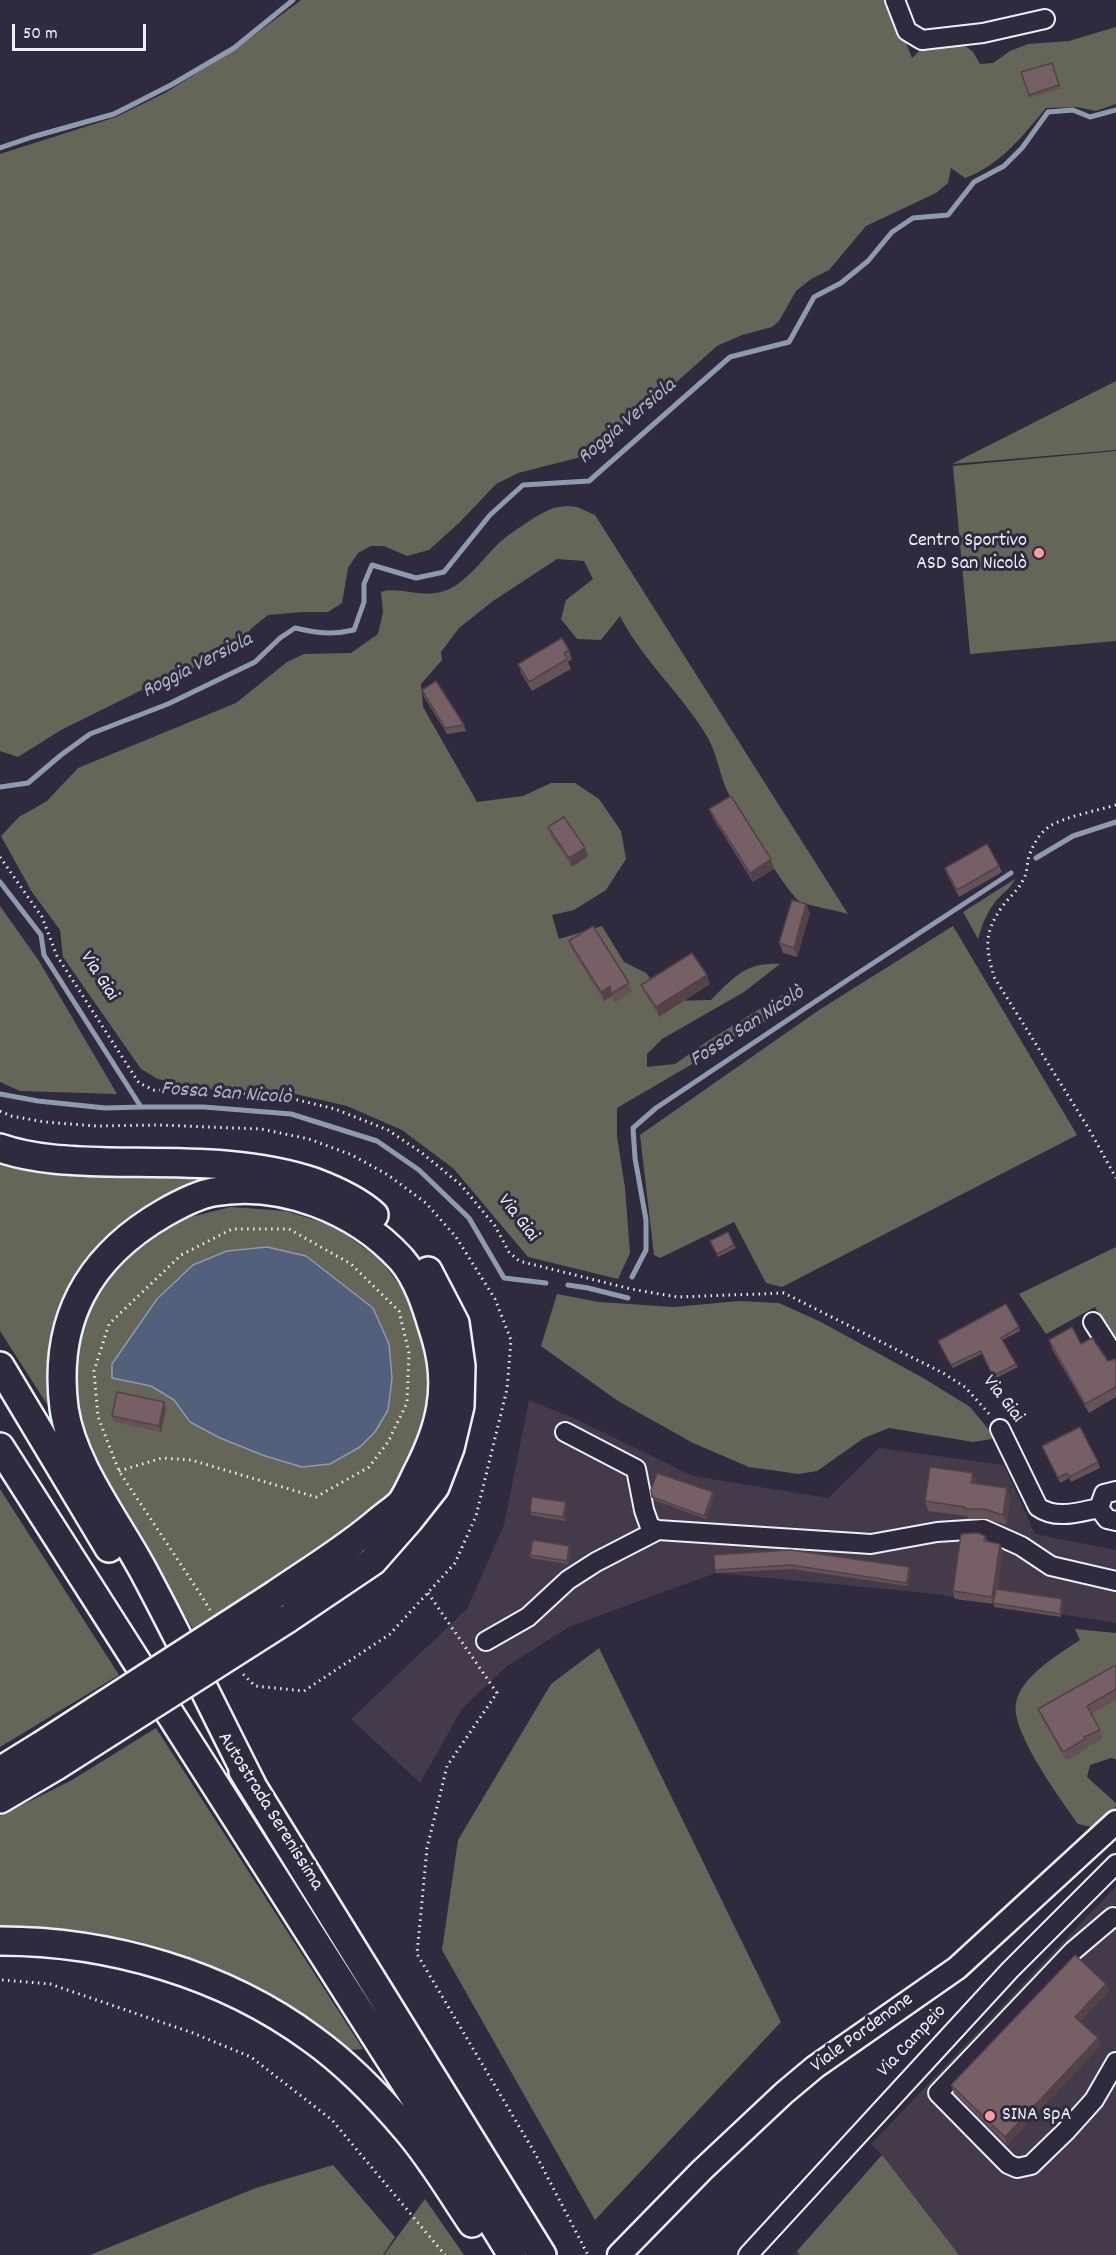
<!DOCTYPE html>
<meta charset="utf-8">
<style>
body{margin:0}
#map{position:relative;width:1116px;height:2255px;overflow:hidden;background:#2f2a3d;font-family:Dekko,sans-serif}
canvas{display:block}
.scale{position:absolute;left:12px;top:24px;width:134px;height:27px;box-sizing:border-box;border:3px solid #e8f1f8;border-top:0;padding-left:8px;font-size:18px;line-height:21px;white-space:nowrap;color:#e8f1f8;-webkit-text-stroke:4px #2f2a3d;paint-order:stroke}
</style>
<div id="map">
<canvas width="1116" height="2255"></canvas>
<div class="scale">50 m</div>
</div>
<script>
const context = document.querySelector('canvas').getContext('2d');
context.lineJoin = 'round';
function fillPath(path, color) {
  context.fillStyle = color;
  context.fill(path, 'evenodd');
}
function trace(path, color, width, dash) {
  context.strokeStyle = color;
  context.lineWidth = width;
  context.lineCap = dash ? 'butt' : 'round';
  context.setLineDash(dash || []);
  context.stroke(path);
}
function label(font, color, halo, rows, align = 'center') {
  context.font = font + ' Dekko,sans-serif';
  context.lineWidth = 6;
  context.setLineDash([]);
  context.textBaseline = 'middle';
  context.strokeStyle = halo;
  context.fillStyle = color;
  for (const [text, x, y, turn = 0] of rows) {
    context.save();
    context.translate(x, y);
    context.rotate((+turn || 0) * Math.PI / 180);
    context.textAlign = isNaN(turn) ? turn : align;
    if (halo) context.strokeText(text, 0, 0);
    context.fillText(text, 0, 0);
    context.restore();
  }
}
fillPath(new Path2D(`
 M529,1400L580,1421L693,1476L828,1498L879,1448L1004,1465L1035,1534L1116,1550V1623L928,1593L716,1573L571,1626L507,1666L462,1709L420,1783L351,1719L467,1609L504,1525Z
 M1116,1886V2255H794L882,2155L871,2144Z`), '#443a49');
fillPath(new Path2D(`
 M301,0H889L912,58L922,48L950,43L967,47L973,52L980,64L993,63L1010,51L1028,44L1069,41L1116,27V104L1096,111L1077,107L1046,108C1022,137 1000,165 965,178L951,168L948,183L936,193L866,226L829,270L811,279L796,291L779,321L772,327L742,335L717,346L671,387L581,457L518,473L496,484L460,522L429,550L407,556L384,546H371L358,553L348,568L342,603L328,612H303L268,615L253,627L228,653L148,687L61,730L18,757L0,751V154L116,117L165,93L237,48Z
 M1116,381V450L952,464Z
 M1116,451V641L970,654L953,466Z
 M567,506L577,507L595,515L848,914C836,910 808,906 799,901C788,894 730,800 725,786C719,770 716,753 708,738C683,695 643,661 620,616L601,640L577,639L561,619L566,600L593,579L584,561L557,559L493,601L459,628L441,652L442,660L421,684L423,707L477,802L523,796L551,783H575L599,799L621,831L626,859L606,890L574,910L552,915L559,939L602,926L624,962L646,973L667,1001L711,1000C734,977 746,962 780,964L744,992L662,1039L647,1054V1067L675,1064L708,1041L795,987L800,1001L617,1108V1136L625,1188L630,1253L618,1279L528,1257L454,1169L402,1130L347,1106L287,1092L203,1089L158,1079L141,1069L63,957L60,930L32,892L1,836L19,817L47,801L78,768L236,703L287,662L304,654L351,653L378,634L383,612L381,592C400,586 420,599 444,591C465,585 484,557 499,543C509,534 538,514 549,510C554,507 561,507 567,506Z
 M1015,879C1008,892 1004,891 995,902C987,912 982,925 978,939L963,912Z
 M0,906L39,961L117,1094L20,1091L0,1082Z
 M953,926L1077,1135L782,1287L766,1283L734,1222L660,1258L654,1255L640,1135L819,1010Z
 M0,1160L48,1173L160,1175L251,1180L96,1256L52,1412L0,1331Z
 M231,1207L286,1211L334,1226L381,1260L422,1316L431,1364V1395L423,1432L405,1476L381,1507L327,1549L193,1629L80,1441L71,1398L77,1341L93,1300L129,1253L178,1220Z
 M1116,1247V1343L1095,1307L1046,1334L1019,1294Z
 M557,1294L599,1302L674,1307L739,1301L779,1303L821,1322L925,1379L970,1407L989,1430L992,1439L973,1442L889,1428L864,1438L817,1471L799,1474L749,1467L693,1443L618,1401L541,1346Z
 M0,1489L119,1675L0,1747Z
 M1075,1629L1116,1633V1759L1111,1758L1090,1765L1087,1777L1116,1803V1806L1095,1828L1078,1824C1062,1801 1010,1731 1016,1703C1021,1676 1059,1654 1080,1640Z
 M599,1648L781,2022L595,2220L442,1950L458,1840L551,1684Z
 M156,1728L363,2049L347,2050L126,1944L0,1925V1816L72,1780Z
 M882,2155L959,2255H800L797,2251Z
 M333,2165L395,2237L383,2255H90L256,2188Z
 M425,2199L464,2255H384Z`), '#656657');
const water = new Path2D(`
 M267,1247L306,1256L373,1308L389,1344L392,1378L388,1410L375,1432L360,1447L330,1464L302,1467L265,1456L220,1438L190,1422L174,1400L151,1386L112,1378V1364L157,1299L193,1265L227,1251Z`);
fillPath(water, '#52607c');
trace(water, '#8e9aae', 1.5);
trace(new Path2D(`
 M0,148L32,137L114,114L171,85L234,48L293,0
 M0,787L28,783L61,755L90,734L168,704L255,662L280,638L295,628C316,633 332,635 354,630L364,602V584L372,565L416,578L444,572L490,515L523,485L589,481L730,357L789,342L814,297L841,283L868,261L892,232L913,218L948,215L974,182L1004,166L1022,148L1048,112L1073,110L1090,117L1116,110
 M1036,858L1073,836L1116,822
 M0,882L41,935L44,955L141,1107H204L291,1114L377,1141L419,1170L469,1218L504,1278L546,1283
 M0,1094L38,1101L105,1108L141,1107
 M632,1277L646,1250V1220L635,1158L633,1128L656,1108L852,977L1011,873
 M568,1285L588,1288L628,1298`), '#8e9aae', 5);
const minor = new Path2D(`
 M895,0L907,31L922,40L983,33L1045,19
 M1093,1322L1116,1358
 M1000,1429L1038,1507C1056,1520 1079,1512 1099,1508
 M565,1432L636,1469L644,1510L650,1527L658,1530
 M1116,1491L1104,1494L1099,1508L1107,1519L1116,1521
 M486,1641L528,1617L568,1580L596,1562L658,1530L871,1544L937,1532L983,1529L1021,1546L1051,1566L1116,1581
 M1116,1918L1113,1917L1073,1951L938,2093L1008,2164L1017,2168L1031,2165L1067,2130L1094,2100L1116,2062
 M748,2255L1010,1970L1116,1864`);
const major = new Path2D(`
 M619,2255L702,2170L784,2093L815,2067L957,1968L1116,1822`);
const highway = new Path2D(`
 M0,1148C34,1160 74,1161 109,1162C178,1163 248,1160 314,1182C335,1190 358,1200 374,1215
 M0,1366L109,1548
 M0,1447L439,2136L512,2255
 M287,1619L373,1561L409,1520L435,1487L450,1448L460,1406L461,1366L455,1323L428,1271
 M0,1771L42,1745
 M243,1771L542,2255
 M252,1785C216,1714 181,1641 143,1570C116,1520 72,1464 64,1408C53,1320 88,1257 164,1213C178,1205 197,1195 213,1192C280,1180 355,1209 401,1259C420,1281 428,1312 436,1338C451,1388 440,1429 417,1473C412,1483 407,1495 401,1503C395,1509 386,1515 380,1520C348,1548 311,1570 276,1594
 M0,1799L56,1766
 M0,1941C109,1941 224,1974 312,2039C347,2064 379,2097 407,2130C432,2159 451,2192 472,2223`);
trace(minor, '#e8f1f8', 22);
trace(major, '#e8f1f8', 27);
trace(highway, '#e8f1f8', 32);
trace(new Path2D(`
 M1116,805C1099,810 1064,817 1050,826C1039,833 1031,848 1028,860C1027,866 1027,873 1024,878C1019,890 1009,897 1002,907C983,934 986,948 994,977L1089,1129L1116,1178
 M0,857L42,917L57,956L139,1083L154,1090L277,1095L335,1109L388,1130L422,1153L461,1185L495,1226L509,1252L519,1261L631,1289L678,1297L784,1293L943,1373L965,1387L991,1416
 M0,1111L11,1116L45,1122L96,1126L158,1125L261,1129L309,1139L352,1155L388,1175L426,1203L456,1237L495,1299L511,1340L507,1389L476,1516L455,1563L390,1634L304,1691L255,1686L241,1672
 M119,1471L162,1458L191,1460L316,1497L369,1467L388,1442L407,1403L409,1353L399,1311L351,1264L289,1229H232L181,1255L109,1324L94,1371L98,1417L119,1471L201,1595L210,1610
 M428,1593L497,1693L447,1766L427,1848L417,1954L536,2155L588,2255
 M2,1980L50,1984L193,2033L251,2057L332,2120L445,2255`), '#e8f1f8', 3, [1.5, 4.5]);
trace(minor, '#2f2a3d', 18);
trace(major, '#2f2a3d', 22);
trace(highway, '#2f2a3d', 27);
const highwayBridge = new Path2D(`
 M42,1745L276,1594
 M56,1766L287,1619`);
trace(highwayBridge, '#e8f1f8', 32, []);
trace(highwayBridge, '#2f2a3d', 27);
fillPath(new Path2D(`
 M1052,63L1061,88L1030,98L1021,72Z
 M569,650L572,659L568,662L571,669L532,691L521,673L518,664Z
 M422,690L464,725L466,731L447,734L424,697Z
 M709,809L774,869L753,882L713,818Z
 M548,827L588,856L572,867L551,836Z
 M999,866L1002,872L959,897L947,874L945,868Z
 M806,904L810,913L797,957L783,953L779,943Z
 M569,941L629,983L632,992L614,1003L612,996L604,1001L572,950Z
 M710,984L659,1017L645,994L641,985Z
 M710,1241L734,1245L736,1248L718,1257Z
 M1019,1327L1020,1331L1002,1340L1018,1367L994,1379L982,1354L953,1368L938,1341Z
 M1049,1340L1081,1344L1108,1361L1116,1359V1397L1089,1413L1052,1349Z
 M164,1402L166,1409L161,1432L114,1422L112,1416Z
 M1042,1446L1098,1462L1100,1468L1071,1482L1069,1478L1060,1483Z
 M976,1482V1484L1010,1498L1007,1525L987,1519H968L967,1516L928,1511L925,1501Z
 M713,1492L714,1495L706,1519L654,1500L652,1497Z
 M567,1506L565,1521L531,1515L530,1512Z
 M985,1536L987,1541L1003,1551L997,1589L1063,1602L1061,1617L994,1607V1604L955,1599L953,1591Z
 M570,1550L568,1564L531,1558L530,1555Z
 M791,1550L911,1570L908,1586L792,1569L716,1573L715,1570Z
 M1116,1665V1700L1091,1714L1100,1730L1103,1739L1088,1746V1748L1066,1761L1042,1718L1038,1709Z
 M1106,1984L1109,1991L1080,2021L1101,2045L1007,2145L954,2093L951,2085Z`), '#655257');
fillPath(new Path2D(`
 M585,848L588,856L572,867L569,858Z
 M771,859L774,869L753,882L750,873Z
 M806,904L810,913L797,957L794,948Z
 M707,975L710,984L659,1017L656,1007Z
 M610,986L612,996L604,1001L601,992Z
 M164,1402L166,1409L161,1432L159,1426Z
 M973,1473L976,1482L975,1493L971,1483Z
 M1007,1488L1010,1498L1007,1525L1003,1515Z
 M713,1492L714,1495L706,1519L704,1516Z
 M566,1502L567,1506L565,1521L563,1517Z
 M1000,1544L1003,1551L995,1605L992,1597Z
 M569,1546L570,1550L568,1564L567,1561Z
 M909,1567L911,1570L908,1586L907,1583Z
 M1062,1599L1063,1602L1061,1617L1060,1614Z
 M1106,1984L1109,1991L1078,2024L1075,2017Z
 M1098,2038L1101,2045L1007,2145L1005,2137Z`), '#534247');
const building = new Path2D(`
 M1052,63L1059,85L1029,95L1021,72Z
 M562,638L569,650L564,653L567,659L529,682L518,664Z
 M436,681L464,725L445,728L422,690Z
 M731,796L771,859L750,873L709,809Z
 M564,817L585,848L569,858L548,827Z
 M987,844L999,866L957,890L945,868Z
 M792,900L806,904L794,948L779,943Z
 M593,926L629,983L611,994L610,986L601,992L569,941Z
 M692,953L707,975L656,1007L641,985Z
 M728,1232L734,1245L717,1254L710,1241Z
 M1006,1304L1019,1327L1001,1338L1016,1364L993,1376L981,1351L951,1365L938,1341Z
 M1072,1327L1081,1344L1092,1338L1108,1361L1116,1359V1387L1085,1404L1049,1340Z
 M117,1392L164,1402L159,1426L112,1416Z
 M1080,1427L1098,1462L1069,1477L1067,1473L1058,1478L1042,1446Z
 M930,1467L973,1473L971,1483L1007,1488L1003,1515L984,1509H964L965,1507L925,1501Z
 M657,1473L713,1492L704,1516L652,1497L651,1490Z
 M532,1497L566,1502L563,1517L530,1512Z
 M978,1533L985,1536L984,1541L1000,1544L992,1597L953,1591L961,1534Z
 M533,1540L569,1546L567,1561L530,1555Z
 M791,1550L909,1567L907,1583L791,1565L715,1570L714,1555Z
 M996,1589L1062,1599L1060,1614L993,1603Z
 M1116,1665V1689L1087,1706L1100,1730L1084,1737L1085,1739L1063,1752L1038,1709Z
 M1075,1955L1106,1984L1075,2017L1098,2038L1005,2137L951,2085Z`);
fillPath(building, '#765f65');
trace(building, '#534247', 1.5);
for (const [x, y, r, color] of [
 [1039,553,6,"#ff9aa2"],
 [990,2116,6,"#ff9aa2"]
]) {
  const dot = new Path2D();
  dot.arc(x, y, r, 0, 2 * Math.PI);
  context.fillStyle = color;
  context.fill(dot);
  trace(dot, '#2f2a3d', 2);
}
label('20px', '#e8f1f8', '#2f2a3d', [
 ["Centro Sportivo",1027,542],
 ["ASD San Nicolò",1027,565],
 ["SINA SpA",1002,2116,"left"]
], 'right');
label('20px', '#e8f1f8', '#2f2a3d', [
 ["Via Giai",98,977,57],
 ["Via Giai",517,1219,52],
 ["Via Giai",1002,1400,52],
 ["Autostrada Serenissima",269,1812,58],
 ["Viale Pordenone",863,2034,-36],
 ["Via Campeio",913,2042,-47]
]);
label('italic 21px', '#acb7c6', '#2f2a3d', [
 ["Roggia Versiola",628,423,-40],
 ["Roggia Versiola",198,667,-27],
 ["Fossa San Nicolò",748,1028,-33],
 ["Fossa San Nicolò",226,1095,4]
]);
</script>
